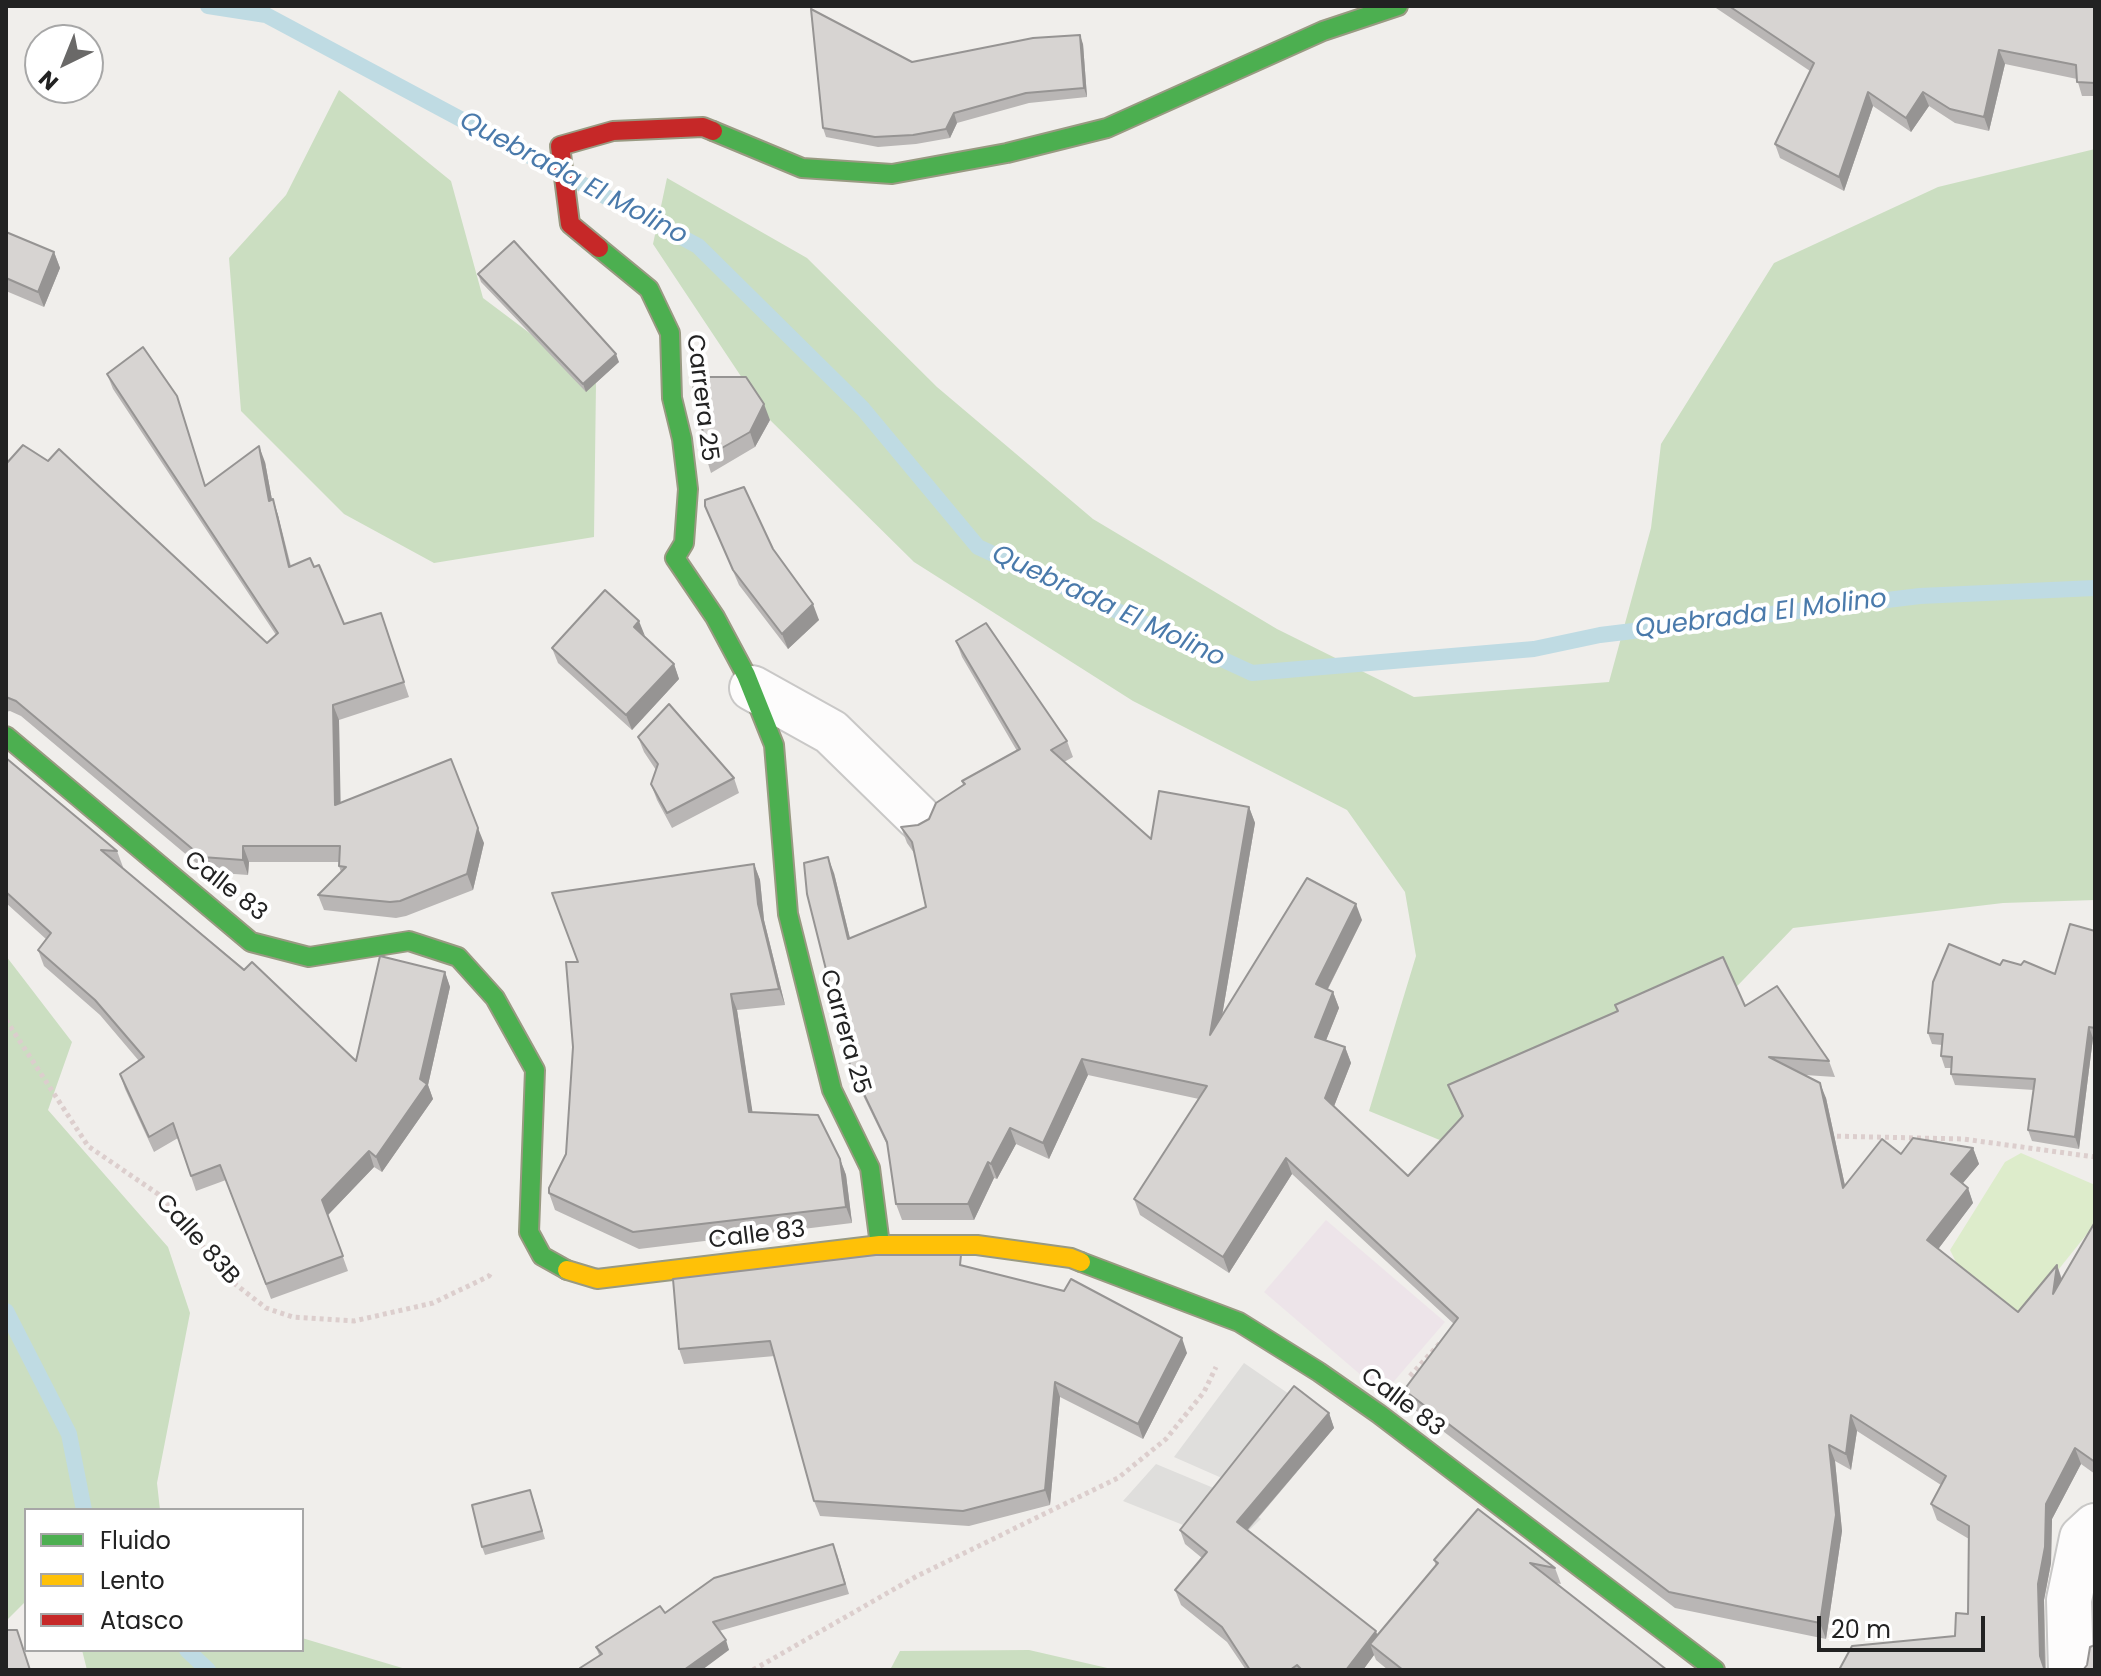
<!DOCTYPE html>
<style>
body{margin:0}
#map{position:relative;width:2101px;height:1676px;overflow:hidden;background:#f0eeeb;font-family:Poppins,sans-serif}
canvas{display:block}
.frame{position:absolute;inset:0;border:8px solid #222;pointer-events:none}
.legend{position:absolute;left:24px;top:1508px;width:280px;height:144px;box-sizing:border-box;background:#fff;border:2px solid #a7a7a7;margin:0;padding:10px 14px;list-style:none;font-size:24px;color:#222}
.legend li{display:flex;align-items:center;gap:16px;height:40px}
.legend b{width:40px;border:2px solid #a7a7a7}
.north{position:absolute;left:24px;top:24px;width:80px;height:80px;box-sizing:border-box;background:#fff;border:2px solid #a7a7a7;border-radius:50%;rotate:223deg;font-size:22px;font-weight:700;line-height:32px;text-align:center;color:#222}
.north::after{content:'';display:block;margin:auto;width:28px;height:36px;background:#6a6968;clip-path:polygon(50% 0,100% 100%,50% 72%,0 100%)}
.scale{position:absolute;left:1817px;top:1616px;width:168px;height:36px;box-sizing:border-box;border:4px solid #222;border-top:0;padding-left:10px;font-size:24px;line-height:28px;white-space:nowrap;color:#222;-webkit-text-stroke:6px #fff;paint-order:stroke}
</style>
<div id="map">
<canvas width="2101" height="1676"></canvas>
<div class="frame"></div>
<ul class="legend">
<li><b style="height:10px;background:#4caf50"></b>Fluido</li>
<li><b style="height:10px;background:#ffc107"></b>Lento</li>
<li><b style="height:10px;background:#c62828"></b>Atasco</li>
</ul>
<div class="north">N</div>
<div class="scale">20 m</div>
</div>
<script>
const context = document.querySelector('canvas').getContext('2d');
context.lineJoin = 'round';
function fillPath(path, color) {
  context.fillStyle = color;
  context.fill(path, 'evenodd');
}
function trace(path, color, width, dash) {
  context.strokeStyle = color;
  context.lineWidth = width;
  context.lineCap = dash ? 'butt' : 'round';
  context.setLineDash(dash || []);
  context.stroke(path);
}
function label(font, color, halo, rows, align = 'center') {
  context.font = font + ' Poppins,sans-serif';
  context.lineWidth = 8;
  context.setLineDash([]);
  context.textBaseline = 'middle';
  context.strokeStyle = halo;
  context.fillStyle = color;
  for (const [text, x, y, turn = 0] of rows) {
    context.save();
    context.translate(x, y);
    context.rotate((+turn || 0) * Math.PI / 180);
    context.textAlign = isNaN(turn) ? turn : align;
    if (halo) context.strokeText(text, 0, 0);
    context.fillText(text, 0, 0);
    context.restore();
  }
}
fillPath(new Path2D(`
 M1244,1363L1292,1396L1224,1479L1174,1457Z
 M1156,1464L1228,1494L1261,1519L1233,1545L1123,1501Z`), '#dfdedc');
fillPath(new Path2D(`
 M1326,1220L1445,1322L1383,1394L1264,1292Z`), '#ede4e9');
fillPath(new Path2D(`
 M2021,1153L2095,1185V1224L2022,1315L1966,1282L1950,1250L2005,1162Z`), '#ddeccb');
fillPath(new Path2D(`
 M339,90L451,181L483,298L596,383L594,537L434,563L344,514L241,411L229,258L286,195Z
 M2095,149V900L2003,903L1793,928L1547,1184L1369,1111L1416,956L1405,892L1347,810L1133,701L914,562L770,420L653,244L667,178L807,258L937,387L1093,519L1277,629L1414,697L1609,682L1651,528L1661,444L1774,263L1938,187Z
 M6,956L72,1042L48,1110L168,1247L190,1313L157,1483L160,1510H26V1601L6,1621Z
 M302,1638L409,1670H87L82,1650H302Z
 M1029,1650L1116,1670H890L900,1651Z`), '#cbdec1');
trace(new Path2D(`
 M208,6L266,15L698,246L863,409L978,547L1252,673L1534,649L1600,635L1920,596L2095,588
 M6,1311L69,1434L84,1510
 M187,1650L208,1670`), '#bfdbe3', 16);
const street = new Path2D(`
 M752,688L831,732L918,817
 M2071,1670L2069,1600L2082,1538L2095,1526`);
const fast = new Path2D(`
 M713,131L802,168L892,174L1007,153L1107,128L1323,31L1398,6
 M599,248L649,289L670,333L672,398L682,439L688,489L684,543L675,558L715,617L746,675L774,745L788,914L832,1090L870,1168L880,1245
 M6,736L251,942L309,957L409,941L458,957L495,998L535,1070L529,1232L542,1256L567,1270
 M1081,1262L1239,1322L1319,1372L1379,1414L1715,1670`);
const slow = new Path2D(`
 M567,1270L597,1279L880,1245H977L1071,1258L1081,1262`);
const jam = new Path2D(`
 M599,248L570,224L560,146L613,131L703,127L713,131`);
trace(street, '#c9c8c7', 48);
trace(fast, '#999a82', 22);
trace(slow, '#999a82', 22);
trace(jam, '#999a82', 22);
trace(new Path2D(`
 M6,1020L88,1146L158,1194L235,1284L266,1308L293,1317L354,1321L433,1303L489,1276L492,1271
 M1829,1136L1963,1139L2095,1157
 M1410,1376L1441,1342
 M753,1670L917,1576L1118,1478L1166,1439L1204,1392L1216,1367`), '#dccecd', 5, [4, 4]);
trace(street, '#fdfcfc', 44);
trace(fast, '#4caf50', 18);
trace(slow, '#ffc107', 18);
trace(jam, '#c62828', 18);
fillPath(new Path2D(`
 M1713,6H2095V96H2082L2077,79L2005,64L1989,131L1955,123L1929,106L1911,132L1873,106L1844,191L1780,158L1775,144L1810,71Z
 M1083,44L1087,97L1029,103L957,123L950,138L916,144L878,147L826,137L823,128L912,62Z
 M6,232L54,252L60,268L44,307L6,291Z
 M478,274L619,362L586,392L481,282Z
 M107,374L182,411L205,485L265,462L272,500L278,515L291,566L344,624L381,613L409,697L339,720L340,803L484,843L473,890L406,916L396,918L324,910L318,895L341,872L339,866V862H249L248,875L207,872L21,716L10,711L6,712V464L267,643L276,635L113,389Z
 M770,420L755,447L711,473L706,457Z
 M705,506L773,549L819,620L788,649L739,585Z
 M644,636L674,664L679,679L632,730L558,663L552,648Z
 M956,641L1067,741L1073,757L1064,762L1151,839L1249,807L1255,823L1222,1016L1362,920L1328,989L1333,992L1339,1008L1326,1040L1345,1047L1351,1063L1334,1106L1408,1176L1462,1117L1448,1085L1745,1006L1829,1061L1835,1077L1805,1075L1826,1098L1845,1186L1901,1154L1973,1148L1979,1164L1963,1183L1968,1188L1973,1203L1938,1249L2018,1312L2057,1265L2062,1279L2095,1222V1474L2081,1464L2052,1519L2051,1563L2044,1600L2046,1669L1955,1636L1968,1614L1969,1539L1937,1520L1931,1504L1941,1485L1857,1431L1851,1470L1835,1461L1842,1531L1826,1639L1675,1608L1410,1406L1404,1390L1454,1324L1292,1174L1229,1273L1140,1215L1134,1199L1199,1099L1088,1075L1049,1159L1016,1144L997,1179L994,1178L974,1220H902L896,1204L888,1147L856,1081L850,1065L834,873L850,938L926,907L914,853L907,843L901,827L918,825L929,819L963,785L962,781L1017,751L962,657Z
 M638,737L734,778L739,793L672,828L657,800L651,784L656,770L644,752Z
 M6,758L117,851L123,867H121L356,1061L445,972L450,987L428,1085L433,1099L382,1172L374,1167L328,1215L348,1271L271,1299L226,1180L196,1191L178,1138L154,1152L125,1089L120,1074L139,1061L100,1015L44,966L38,950L46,939L6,903Z
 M754,864L760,880L764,920L785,1005L737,1010L752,1112L840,1159L846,1175L852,1223L639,1249L555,1210L549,1193L566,1154L578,962Z
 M2095,931V1038H2093L2079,1149L2032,1141L2028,1130L2034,1090L1955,1085L1951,1074L1952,1068H1945L1941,1056L1942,1045L1932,1044L1928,1033L2000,965L2055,974Z
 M965,1266L1187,1353L1143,1439L1060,1397L1050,1505L969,1526L820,1516L814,1501L775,1356L684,1364L679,1349Z
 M1329,1413L1334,1428L1248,1530L1378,1635L1436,1566L1434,1560L1478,1509L1555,1568L1561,1584L1556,1583L1667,1670H1388L1376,1660L1374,1655L1363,1670H1246L1227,1642L1181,1605L1175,1590L1202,1558L1185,1544L1180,1530Z
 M533,1498L545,1539L485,1555L482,1547Z
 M837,1554L849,1594L719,1631L729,1650L599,1655L596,1647L665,1613Z`), '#b9b6b5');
fillPath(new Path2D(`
 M1080,35L1083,44L1087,97L1084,88Z
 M1999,50L2005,64L1989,131L1984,117Z
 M1868,92L1873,106L1844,191L1839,177Z
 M1923,92L1929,106L1911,132L1906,118Z
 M954,113L957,123L950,138L946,129Z
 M54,252L60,268L44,307L38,292Z
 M616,354L619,362L586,392L583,384Z
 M764,404L770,420L755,447L750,432Z
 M259,446L265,462L275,516L269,501Z
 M273,499L278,515L294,582L289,567Z
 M813,604L819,620L788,649L782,634Z
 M639,621L645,636L634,627Z
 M674,664L679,679L632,730L626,715Z
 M333,705L339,720L341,821L335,805Z
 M1249,807L1255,823L1216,1051L1210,1035Z
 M478,828L484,843L473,890L467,874Z
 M243,846L249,862L248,875L243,860Z
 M828,857L834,873L854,955L848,939Z
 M754,864L760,880L764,920L785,1005L779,989L758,904Z
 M1356,904L1362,920L1322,1000L1316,984Z
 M445,972L450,987L428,1085L433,1099L382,1172L376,1157L420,1079Z
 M1333,992L1339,1008L1321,1053L1315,1037Z
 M731,994L737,1010L755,1128L749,1112Z
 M2089,1027L2093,1038L2079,1149L2075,1137Z
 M1345,1047L1351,1063L1331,1114L1325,1098Z
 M1082,1059L1088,1075L1049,1159L1043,1143Z
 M1820,1083L1826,1098L1849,1204L1843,1188Z
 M1010,1128L1016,1144L997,1179L991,1164Z
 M1973,1148L1979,1164L1957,1190L1951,1174Z
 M369,1151L374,1167L328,1215L322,1200Z
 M1286,1158L1292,1174L1229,1273L1223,1257Z
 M840,1159L846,1175L852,1223L846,1207Z
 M988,1162L994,1178L974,1220L968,1204Z
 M1968,1188L1973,1203L1933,1256L1927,1240Z
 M2057,1265L2062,1281L2053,1294Z
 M1182,1338L1187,1353L1143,1439L1138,1424Z
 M1055,1382L1060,1397L1050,1505L1045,1490Z
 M1329,1413L1334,1428L1242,1536L1237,1522Z
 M1851,1415L1857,1431L1851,1470L1846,1454Z
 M1829,1445L1835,1461L1842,1531L1826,1639L1820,1623Z
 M2075,1448L2081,1464L2052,1519L2051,1563L2044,1600L2045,1670L2040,1656L2038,1584L2046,1504Z
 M1376,1631L1381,1646L1370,1644L1374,1655L1363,1670H1346Z
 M726,1640L729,1650L702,1670H684Z`), '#969493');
const building = new Path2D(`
 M1729,6H2095V83L2077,82L2076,65L1999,50L1984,117L1950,109L1923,92L1906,118L1868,92L1839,177L1775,144L1814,63Z
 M811,9L912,62L1033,38L1080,35L1084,88L1026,93L954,113L946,129L913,135L875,137L823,128Z
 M6,232L54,252L38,292L6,278Z
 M514,241L616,354L583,384L478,274Z
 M143,347L177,396L205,486L259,446L269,501L273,499L289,567L310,558L314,567L319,565L344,624L381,613L404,682L333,705L335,805L451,759L478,828L467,874L400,901L390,902L318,895L346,867L339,866L340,846H243V860L202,857L16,701L6,697V464L23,445L48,461L59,449L267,643L278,633L107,374Z
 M691,377H746L764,404L750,432L706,457L701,420Z
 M744,487L773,549L813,604L782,634L733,570L705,506V500Z
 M605,590L639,621L634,627L674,664L626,715L552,648Z
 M986,623L1067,741L1051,750L1151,839L1159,791L1249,807L1210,1035L1307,878L1356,904L1316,984L1333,992L1315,1037L1345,1047L1325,1098L1408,1176L1463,1116L1448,1085L1618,1011L1615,1005L1723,957L1745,1006L1777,986L1829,1061L1769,1057L1820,1083L1843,1188L1882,1139L1901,1154L1913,1138L1973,1148L1951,1174L1968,1188L1927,1240L2018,1312L2057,1265L2053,1294L2095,1222V1462L2075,1448L2046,1504L2045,1547L2038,1584L2040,1656L2044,1668L2047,1670H1839L1852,1646L1955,1636L1956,1613L1968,1614L1969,1526L1931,1504L1946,1476L1851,1415L1846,1454L1829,1445L1836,1515L1820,1623L1669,1592L1404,1390L1458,1318L1286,1158L1223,1257L1134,1199L1207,1086L1082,1059L1043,1143L1010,1128L991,1164L988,1162L968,1204H896L887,1142L850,1065L807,894L804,863L828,857L848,939L926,907L912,842L901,827L918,825L929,819L936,803L965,784L962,781L1020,749L956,641Z
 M669,704L734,778L667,813L651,784L658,764L638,737Z
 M6,758L117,851L101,850L244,970L252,962L356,1061L380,956L445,972L420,1079L427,1084L376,1157L369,1151L322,1200L343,1256L266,1284L220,1165L191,1176L173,1123L149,1137L120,1074L144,1057L95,1000L38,950L51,933L6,892Z
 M754,864L758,904L779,989L731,994L749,1112L818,1115L840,1159L846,1207L633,1232L549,1193V1188L566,1154L573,1047L566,962H578L552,893Z
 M2070,924L2095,931V1028L2089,1027L2075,1137L2028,1130L2035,1079L1951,1074L1952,1057L1941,1056L1943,1034L1928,1033L1933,982L1949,944L2000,965L2003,960L2021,965L2024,961L2055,974Z
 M876,1255H961L960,1265L1064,1291L1071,1279L1182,1338L1138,1424L1055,1382L1045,1490L963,1511L814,1501L770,1341L679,1349L673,1279Z
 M1294,1386L1329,1413L1237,1522L1376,1631L1346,1670H1302L1297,1665L1290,1670H1250L1222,1627L1175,1590L1207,1552L1180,1530Z
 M530,1490L542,1531L482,1547L472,1505Z
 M1478,1509L1555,1568L1530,1563L1667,1670H1403L1370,1644L1438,1563L1434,1560Z
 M833,1544L845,1584L713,1622L726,1640L684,1670H581L580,1668L602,1654L596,1647L660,1606L665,1613L714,1578Z
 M6,1630H17L30,1670H6Z
 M2095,1645V1670H2083L2087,1665L2090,1647Z`);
fillPath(building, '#d7d4d2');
trace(building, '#969493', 2);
label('24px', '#222', '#fff', [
 ["Carrera 25",701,398,83],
 ["Calle 83",225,887,38],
 ["Carrera 25",844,1032,74],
 ["Calle 83",757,1236,-7],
 ["Calle 83B",197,1240,48],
 ["Calle 83",1402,1403,37]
]);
label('italic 26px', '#4a7aab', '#fff', [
 ["Quebrada El Molino",573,179,28],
 ["Quebrada El Molino",1108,607,25],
 ["Quebrada El Molino",1761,615,-7]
]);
</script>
